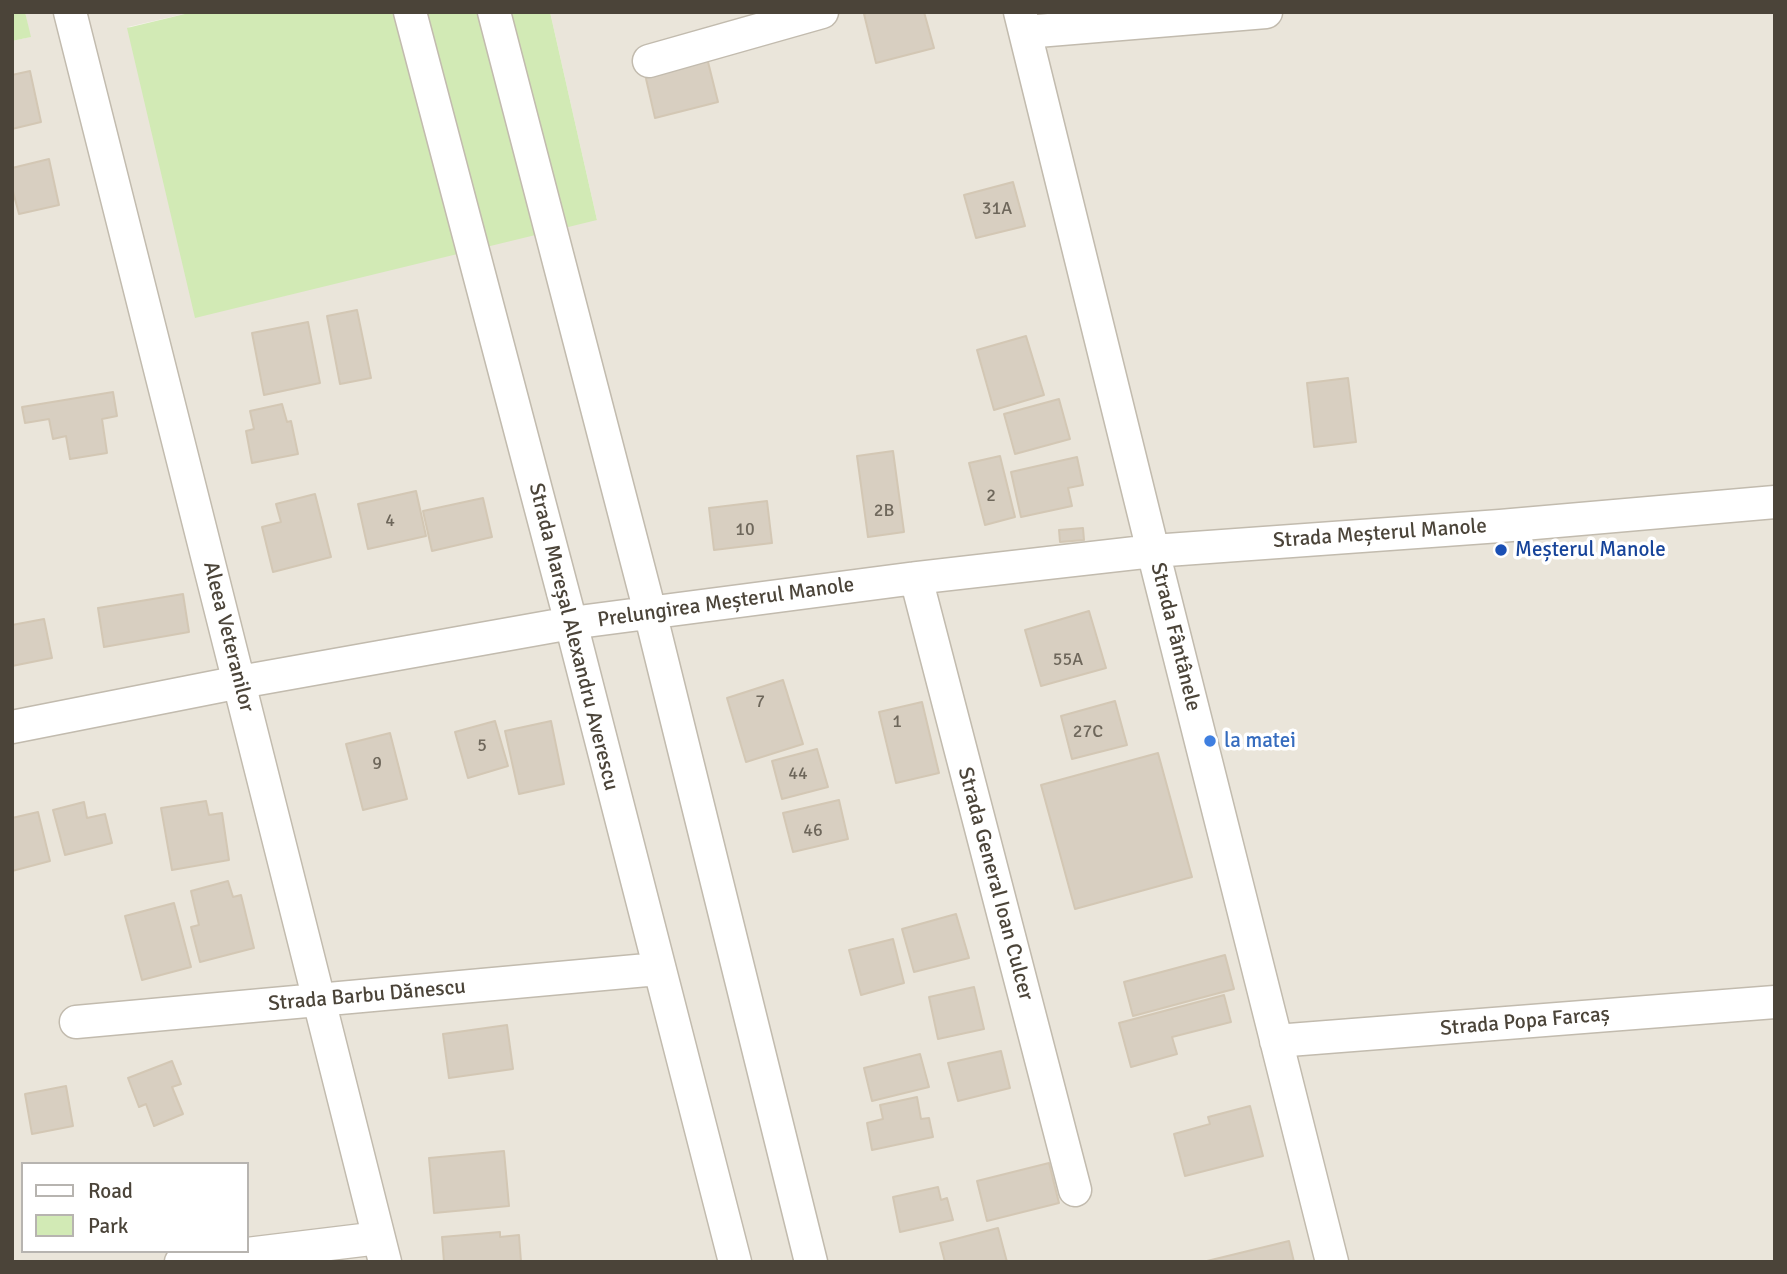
<!DOCTYPE html>
<meta charset="utf-8">
<style>
body{margin:0}
#map{position:relative;width:1787px;height:1274px;overflow:hidden;background:#f6f3ec;font-family:Signika,sans-serif}
canvas{display:block}
.frame{position:absolute;inset:0;border:14px solid #4b4439;pointer-events:none}
.legend{position:absolute;left:21px;top:1162px;width:228px;height:91px;box-sizing:border-box;background:#fff;border:2px solid #b7b4b0;margin:0;padding:9px 12px;list-style:none;font-size:21px;color:#4b4439}
.legend li{display:flex;align-items:center;gap:14px;height:35px}
.legend b{width:35px;border:2px solid #b7b4b0}
</style>
<div id="map">
<canvas width="1787" height="1274"></canvas>
<div class="frame"></div>
<ul class="legend">
<li><b style="height:9px;background:#fff"></b>Road</li>
<li><b style="height:19px;background:#d2eab5"></b>Park</li>
</ul>
</div>
<script>
const context = document.querySelector('canvas').getContext('2d');
context.lineJoin = 'round';
function fillPath(path, color) {
  context.fillStyle = color;
  context.fill(path, 'evenodd');
}
function trace(path, color, width, dash) {
  context.strokeStyle = color;
  context.lineWidth = width;
  context.lineCap = dash ? 'butt' : 'round';
  context.setLineDash(dash || []);
  context.stroke(path);
}
function label(font, color, halo, rows, align = 'center') {
  context.font = font + ' Signika,sans-serif';
  context.lineWidth = 7;
  context.setLineDash([]);
  context.textBaseline = 'middle';
  context.strokeStyle = halo;
  context.fillStyle = color;
  for (const [text, x, y, turn = 0] of rows) {
    context.save();
    context.translate(x, y);
    context.rotate((+turn || 0) * Math.PI / 180);
    context.textAlign = isNaN(turn) ? turn : align;
    if (halo) context.strokeText(text, 0, 0);
    context.fillText(text, 0, 0);
    context.restore();
  }
}
fillPath(new Path2D(`
 M25,12H193L128,27L597,220L550,12H1775V1262H12V41L30,37ZM23,1164H247V1251H23Z`), '#eae5da');
fillPath(new Path2D(`
 M12,12H25L31,37L12,41Z
 M193,12H550L597,220L195,318L127,28Z`), '#d2eab5');
const building = new Path2D(`
 M869,12H924L934,48L876,63L864,14Z
 M706,54L718,102L655,118L644,70Z
 M30,71L41,122L12,129V75Z
 M49,159L59,205L19,214L12,188V168Z
 M1013,182L1025,226L976,238L964,195Z
 M357,310L371,378L340,384L327,316Z
 M308,322L320,383L264,395L252,333Z
 M1026,336L1044,395L994,410L977,350Z
 M1348,378L1356,442L1314,447L1307,383Z
 M113,392L117,416L102,419L107,453L70,459L66,436L53,439L49,419L25,423L22,407Z
 M1059,399L1070,439L1015,454L1004,414Z
 M282,404L287,422L291,421L298,454L252,463L246,431L254,429L250,411Z
 M893,451L904,532L868,537L857,456Z
 M1000,456L1015,517L985,525L969,463Z
 M1077,457L1083,485L1068,488L1072,506L1021,517L1011,472Z
 M416,491L426,536L368,549L358,504Z
 M315,494L331,557L273,572L262,527L281,522L276,504Z
 M483,498L492,537L432,551L423,511Z
 M767,501L772,543L714,550L709,508Z
 M1083,528L1084,540L1060,542L1059,530Z
 M183,594L189,632L104,647L98,608Z
 M1089,611L1106,668L1041,686L1025,630Z
 M44,619L52,658L12,666V625Z
 M783,680L803,744L746,762L727,698Z
 M1115,701L1127,745L1072,759L1061,716Z
 M922,702L939,773L896,783L879,712Z
 M495,721L508,766L468,778L455,732Z
 M551,721L564,784L519,794L505,731Z
 M390,733L407,799L363,810L346,744Z
 M817,749L828,787L782,799L772,761Z
 M1158,753L1192,877L1075,909L1041,785Z
 M839,800L848,839L793,852L783,813Z
 M206,801L209,815L222,813L229,860L172,870L161,808Z
 M84,802L87,818L105,814L112,843L65,855L53,810Z
 M38,812L50,861L12,871V818Z
 M228,881L233,897L241,895L254,948L200,962L191,927L199,925L191,891Z
 M174,903L191,967L142,980L125,916Z
 M956,914L969,958L914,972L902,929Z
 M893,939L904,983L861,995L849,950Z
 M1225,955L1234,989L1133,1016L1124,982Z
 M974,987L984,1029L938,1039L929,997Z
 M1224,995L1231,1022L1172,1037L1177,1054L1131,1067L1119,1023Z
 M507,1025L513,1069L449,1078L443,1034Z
 M1001,1051L1010,1088L958,1101L948,1063Z
 M920,1054L929,1087L872,1101L864,1068Z
 M172,1061L181,1084L172,1087L183,1114L154,1126L146,1104L139,1107L128,1078Z
 M66,1086L73,1126L32,1134L25,1094Z
 M917,1097L921,1119L929,1118L933,1137L872,1150L867,1123L883,1119L880,1105Z
 M1250,1106L1263,1156L1185,1176L1174,1134L1210,1124L1208,1117Z
 M504,1151L509,1206L434,1213L429,1158Z
 M1049,1163L1059,1203L987,1221L977,1181Z
 M938,1187L941,1200L947,1198L953,1220L900,1232L893,1197Z
 M998,1228L1007,1262H945L940,1243Z
 M500,1232V1237L519,1235L521,1262H444L442,1237Z
 M1289,1241L1294,1262H1207V1261Z`);
fillPath(building, '#d8cfc1');
trace(building, '#d3c7b4', 2);
const minor = new Path2D(`
 M70,12L385,1262
 M410,12L571,623L735,1262
 M494,12L650,612L811,1262
 M1020,12L1153,551L1332,1262
 M1025,32L1266,12
 M649,61L822,12
 M916,578L1075,1190
 M12,727L240,682L571,623L916,578L1153,551L1500,526L1775,502
 M76,1022L658,969
 M1276,1041L1775,1002
 M181,1262L379,1238`);
trace(minor, '#c2bbae', 35);
trace(minor, '#fff', 32);
for (const [x, y, r, color] of [
 [1501,550,7,"#1a4fb4"],
 [1210,741,7,"#3f7fe0"]
]) {
  const dot = new Path2D();
  dot.arc(x, y, r, 0, 2 * Math.PI);
  context.fillStyle = color;
  context.fill(dot);
  trace(dot, '#fff', 2.5);
}
label('18px', '#6e675b', null, [
 ["31A",997,209],
 ["2",991,496],
 ["2B",884,511],
 ["4",390,521],
 ["10",745,530],
 ["55A",1068,660],
 ["7",760,702],
 ["1",897,722],
 ["27C",1088,732],
 ["5",482,746],
 ["9",377,764],
 ["44",798,774],
 ["46",813,831]
]);
label('21px', '#4b4439', '#fff', [
 ["Strada Meșterul Manole",1380,534,-4],
 ["Prelungirea Meșterul Manole",726,603,-8],
 ["Aleea Veteranilor",228,637,76],
 ["Strada Mareșal Alexandru Averescu",573,637,76],
 ["Strada Fântânele",1175,637,76],
 ["Strada General Ioan Culcer",995,884,75],
 ["Strada Barbu Dănescu",367,996,-5],
 ["Strada Popa Farcaș",1525,1022,-5]
]);
label('21px', '#164399', '#fff', [
 ["Meșterul Manole",1515,550]
], 'left');
label('21px', '#366cbe', '#fff', [
 ["la matei",1224,741]
], 'left');
</script>
